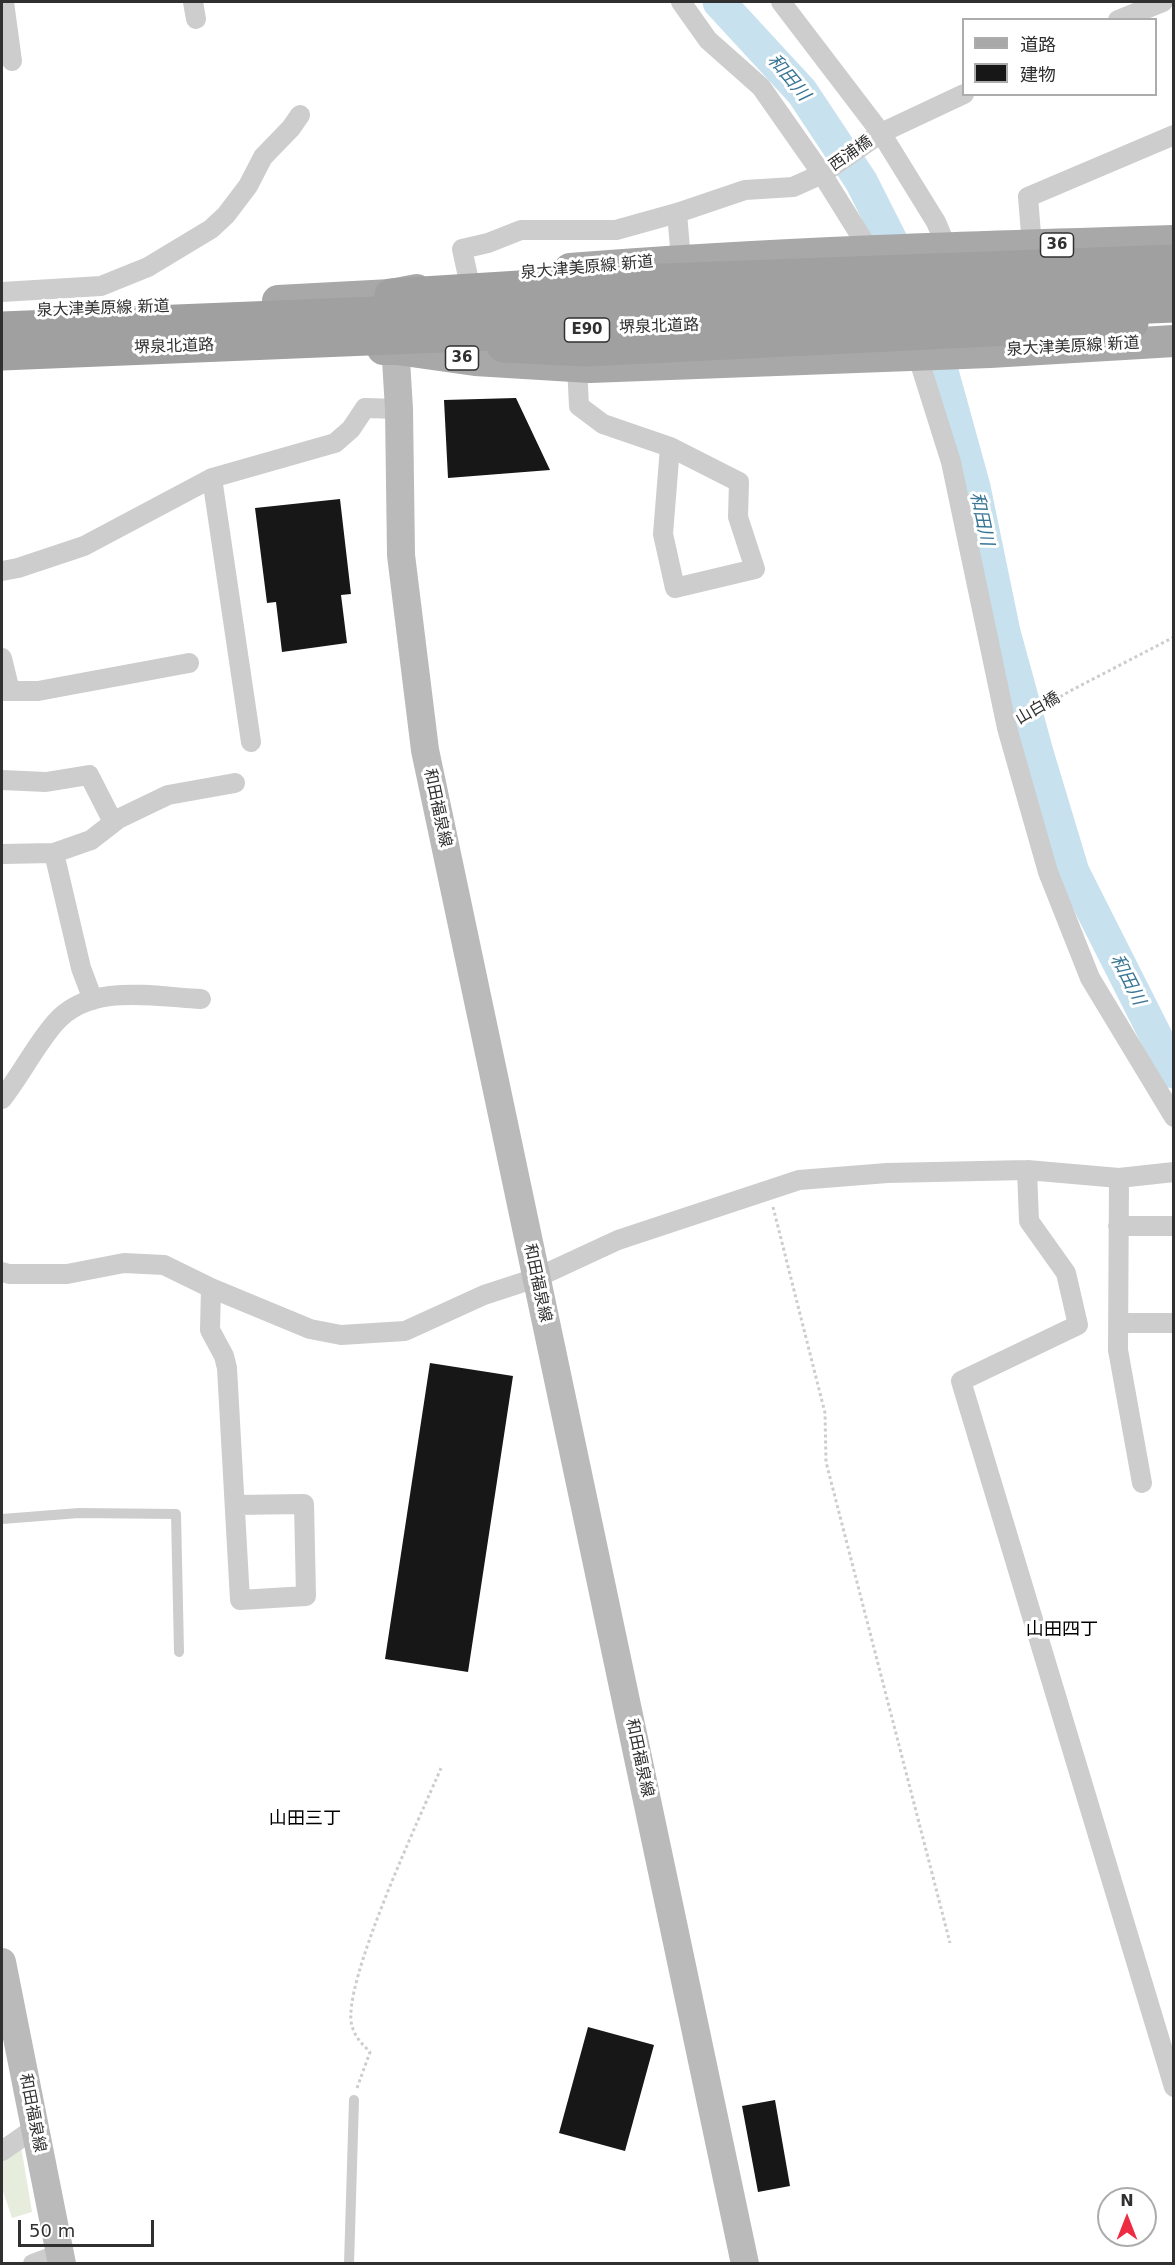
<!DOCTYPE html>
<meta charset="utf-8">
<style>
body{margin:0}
#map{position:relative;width:1175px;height:2265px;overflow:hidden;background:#fff;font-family:"DejaVu Sans","Noto Sans JP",sans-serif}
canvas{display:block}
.frame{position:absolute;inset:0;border:3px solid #303030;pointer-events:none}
.legend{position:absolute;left:962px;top:18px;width:195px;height:78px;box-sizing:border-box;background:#fff;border:2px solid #acacac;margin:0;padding:8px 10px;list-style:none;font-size:18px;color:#303030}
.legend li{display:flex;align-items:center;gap:12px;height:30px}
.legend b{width:30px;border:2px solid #acacac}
.north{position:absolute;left:1097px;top:2187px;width:60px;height:60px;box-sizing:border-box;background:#fff;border:2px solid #acacac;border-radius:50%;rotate:0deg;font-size:16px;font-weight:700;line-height:24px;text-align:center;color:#303030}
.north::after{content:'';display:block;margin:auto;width:21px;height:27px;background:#ed2c42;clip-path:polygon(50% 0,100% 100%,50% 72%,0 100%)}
.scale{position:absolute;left:18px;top:2220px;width:136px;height:27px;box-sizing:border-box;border:3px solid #303030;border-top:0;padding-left:8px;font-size:18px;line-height:21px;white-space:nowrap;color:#303030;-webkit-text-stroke:4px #fff;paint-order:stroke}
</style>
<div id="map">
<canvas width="1175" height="2265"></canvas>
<div class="frame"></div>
<ul class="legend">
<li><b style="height:8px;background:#a8a8a8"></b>道路</li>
<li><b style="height:16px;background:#171717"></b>建物</li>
</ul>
<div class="north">N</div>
<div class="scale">50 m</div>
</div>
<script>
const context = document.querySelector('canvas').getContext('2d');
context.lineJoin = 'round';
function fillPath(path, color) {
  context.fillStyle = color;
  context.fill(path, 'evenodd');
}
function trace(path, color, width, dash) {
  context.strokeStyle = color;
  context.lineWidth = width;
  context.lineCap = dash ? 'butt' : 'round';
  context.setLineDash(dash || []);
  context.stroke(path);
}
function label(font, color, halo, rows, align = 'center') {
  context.font = font + ' "DejaVu Sans","Noto Sans JP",sans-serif';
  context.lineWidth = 6;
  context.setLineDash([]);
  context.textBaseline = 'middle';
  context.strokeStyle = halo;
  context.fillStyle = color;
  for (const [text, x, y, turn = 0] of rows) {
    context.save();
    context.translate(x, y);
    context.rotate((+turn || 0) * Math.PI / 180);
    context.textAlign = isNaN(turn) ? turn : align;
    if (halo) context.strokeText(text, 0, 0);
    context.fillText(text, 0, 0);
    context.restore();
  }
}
fillPath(new Path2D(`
 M21,2146L32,2212L12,2218L2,2188V2159Z`), '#e6eddd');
trace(new Path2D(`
 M719,2L802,92L861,181L908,274
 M927,328L943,375L974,487L1004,632L1038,756L1073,872L1174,1072`), '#c8e1ee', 33);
fillPath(new Path2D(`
 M516,398L550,470L448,478L444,400Z
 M340,499L351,594L341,595L347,643L282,652L276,602L267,603L255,508Z
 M430,1363L513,1376L468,1672L385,1659Z
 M588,2027L654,2045L625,2151L559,2133Z
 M775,2100L790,2186L758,2192L742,2106Z`), '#171717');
trace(new Path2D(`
 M1024,718L1070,691L1174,637
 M773,1207L825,1413L826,1462L950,1943
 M357,2088L370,2052C362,2044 355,2037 352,2026C340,1986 422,1813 441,1768`), '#cdcdcd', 3, [3, 3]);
trace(new Path2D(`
 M2,1519L79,1513L176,1514L179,1652
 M349,2264L354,2100`), '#cdcdcd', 10);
trace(new Path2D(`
 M4,2L12,61
 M193,2L196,19
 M681,2L708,40L761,87L822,174L870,251
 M781,2L881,133L936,222L947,248
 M1118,20L1163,2
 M1032,246L1028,197L1174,135
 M681,260L677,213L745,190L793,187L822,174L881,133L964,94
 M469,281L462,249L488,243L521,230H616L677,213
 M2,292L101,286L148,267L211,229L226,215L248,186L263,157L291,128L300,115
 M917,354L951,462L1007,728L1048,872L1090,978L1174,1117
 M577,366L579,406L603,424L670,447L739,482L738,517L755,569L675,588L663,534L670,447
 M212,478L251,742
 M2,571L18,568L84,546L212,478L335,443L351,429L365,408L399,409
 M2,658L10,691
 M2,691H38L189,663
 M2,780L46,782L89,775L113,822
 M54,853L81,968L93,1000
 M2,854L54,853L91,840L118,819L168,795L235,783
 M2,1099C21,1075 35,1046 55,1023C90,982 155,997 201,999
 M1027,1170L1029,1221L1066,1273L1078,1325L961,1381L1174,2087
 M1119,1178L1118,1350L1142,1483
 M1118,1226H1174
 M2,1272L9,1274H67L124,1263L164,1265L211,1288L310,1329L341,1335L405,1331L484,1295L536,1278L618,1240L799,1180L887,1173L1027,1170L1119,1178L1174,1172
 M211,1288L210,1330L224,1356L227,1368L240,1600L306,1596L304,1504L235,1505
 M1118,1323H1174
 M2,2151L35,2128
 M33,2264L60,2254`), '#cdcdcd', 20);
trace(new Path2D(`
 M394,327L399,409L401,555L425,750L745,2264
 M2,1962L62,2264`), '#bababa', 28);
trace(new Path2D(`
 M570,269C771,253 972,247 1174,241
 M278,301L391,295L417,290
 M383,349H397L475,360L590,367L990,352L1174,341`), '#a8a8a8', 32);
trace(new Path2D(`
 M391,295L584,283L1174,261
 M503,346L586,350L1132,323`), '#a0a0a0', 33);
trace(new Path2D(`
 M2,328L1174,281
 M2,354L1174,306`), '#a0a0a0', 33);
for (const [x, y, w] of [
 [1057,245,33],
 [587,330,45],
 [462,358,33]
]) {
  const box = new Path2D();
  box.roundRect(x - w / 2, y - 12, w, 24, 4.5);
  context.fillStyle = '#fff';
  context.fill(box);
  trace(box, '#303030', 1.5);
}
label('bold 15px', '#303030', null, [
 ["36",1057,245],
 ["E90",587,330],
 ["36",462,358]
]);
label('16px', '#303030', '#fff', [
 ["西浦橋",851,154,-35],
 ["泉大津美原線 新道",587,268,-5],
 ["泉大津美原線 新道",103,309,-2],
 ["堺泉北道路",659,327,-2],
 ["堺泉北道路",174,347,-2],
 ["泉大津美原線 新道",1073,347,-3],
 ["山白橋",1038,709,-30],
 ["和田福泉線",437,808,78],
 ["和田福泉線",537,1283,78],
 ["和田福泉線",639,1758,78],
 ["和田福泉線",32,2113,79]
]);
label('italic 18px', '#397696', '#fff', [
 ["和田川",788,78,50],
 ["和田川",981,519,78],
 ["和田川",1127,980,63]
]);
label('18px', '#000', '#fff', [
 ["山田四丁",1062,1630],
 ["山田三丁",305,1819]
]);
</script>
